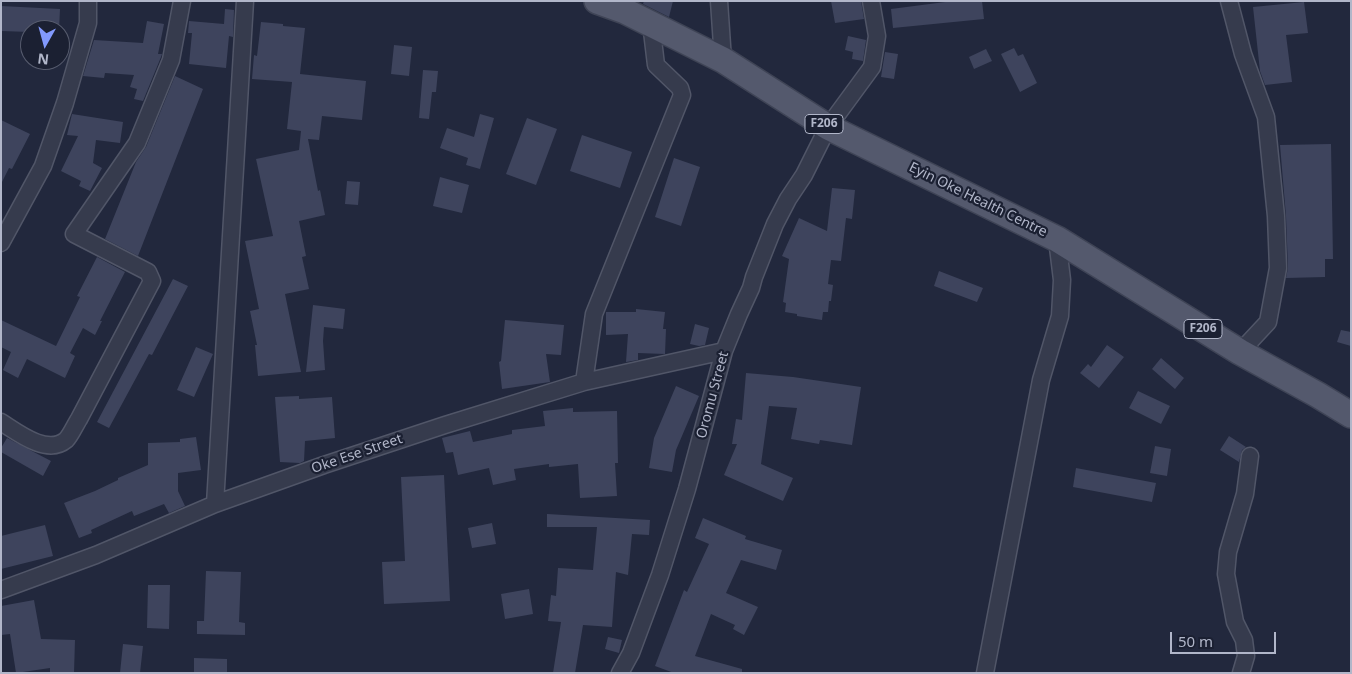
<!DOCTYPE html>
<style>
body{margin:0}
#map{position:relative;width:1352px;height:674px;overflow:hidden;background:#22283d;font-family:"Noto Sans",sans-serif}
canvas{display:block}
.frame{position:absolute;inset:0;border:2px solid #b1b6c9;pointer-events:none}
.north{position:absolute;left:20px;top:20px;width:50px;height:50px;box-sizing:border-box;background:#1b2032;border:1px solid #575c6e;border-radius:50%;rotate:187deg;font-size:14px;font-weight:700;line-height:20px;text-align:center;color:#b1b6c9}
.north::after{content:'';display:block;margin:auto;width:18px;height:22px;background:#8299fd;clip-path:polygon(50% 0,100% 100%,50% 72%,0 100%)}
.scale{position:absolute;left:1170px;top:632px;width:106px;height:22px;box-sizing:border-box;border:2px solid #b1b6c9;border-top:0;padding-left:6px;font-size:15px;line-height:18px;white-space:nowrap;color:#b1b6c9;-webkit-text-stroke:4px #1b2032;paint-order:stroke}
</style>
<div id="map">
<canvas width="1352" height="674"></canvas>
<div class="frame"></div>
<div class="north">N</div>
<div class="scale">50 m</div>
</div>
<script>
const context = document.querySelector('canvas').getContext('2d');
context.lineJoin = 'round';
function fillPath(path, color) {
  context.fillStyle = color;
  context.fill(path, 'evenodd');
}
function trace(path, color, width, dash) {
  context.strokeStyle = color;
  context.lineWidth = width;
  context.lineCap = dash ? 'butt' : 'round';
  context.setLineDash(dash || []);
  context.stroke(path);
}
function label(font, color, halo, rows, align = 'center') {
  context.font = font + ' "Noto Sans",sans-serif';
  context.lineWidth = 4.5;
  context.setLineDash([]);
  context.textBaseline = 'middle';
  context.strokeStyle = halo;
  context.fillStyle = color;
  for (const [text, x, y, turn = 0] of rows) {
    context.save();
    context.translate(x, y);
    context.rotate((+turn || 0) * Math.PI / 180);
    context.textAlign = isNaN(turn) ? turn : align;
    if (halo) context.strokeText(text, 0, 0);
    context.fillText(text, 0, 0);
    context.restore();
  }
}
fillPath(new Path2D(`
 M644,1H673L669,17L643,4Z
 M831,1H861L864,19L835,23Z
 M953,1H982L984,19L893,28L891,9Z
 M1304,2L1308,33L1286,35L1292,82L1265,85L1260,71L1253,7Z
 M1,6L60,9L59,30H30V32L1,31Z
 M225,9L234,10L233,37L229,36L226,68L189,64L192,33H188L189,21L224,24Z
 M147,21L164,24L158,54H162L161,57L143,101L134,99L137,89L130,87L134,75L105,73L104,78L83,76L94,40L143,43Z
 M261,22L283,24V26L305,28L300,74L366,81L362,120L322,116L319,140L308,139L318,191L320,190L325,215L299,221L306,256L302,257L309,289L285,294L301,372L258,376L255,345H257L250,311L259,309L245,241L273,236L256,159L299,150L301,131L287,129L292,82L252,79L254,55L257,56Z
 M848,36L866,40L863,61L852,59L853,52L845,50Z
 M394,45L412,47L409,76L391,74Z
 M1014,48L1018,56L1023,54L1037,83L1020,92L1001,54Z
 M986,49L992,61L974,69L969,57Z
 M885,52L898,54L894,79L881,77Z
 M423,70L438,71L436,92H432L429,119L419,118Z
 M175,76L203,89L138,256L105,239L136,162L146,147Z
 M72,114L123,122L120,143L96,140L93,163L102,168L90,191L79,186L81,181L61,171L78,136L67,135Z
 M480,114L494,118L480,169L466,165L468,158L440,148L447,128L474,137Z
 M527,118L557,129L536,185L506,174Z
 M1,120L30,134L12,169L9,168L1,184Z
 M582,135L632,152L620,188L570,171Z
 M1331,144L1333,259H1325V277L1286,278L1288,268L1286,216L1280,145Z
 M674,158L700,167L681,226L655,217Z
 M440,177L469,185L462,213L433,206Z
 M347,181L360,182L358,205L345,204Z
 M832,188L855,190L852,219L846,218L841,261L831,260L828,284L833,285L831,301H829L828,312H823L822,320L797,316V314L785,312L786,303L783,302L789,259L782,256L799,218L827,231Z
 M97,257L125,272L100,321H102L95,335L83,328L70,353L75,356L65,378L27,359L18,378L3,370L11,352L1,347V320L56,346L80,297L77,296Z
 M939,271L983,288L977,302L934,286Z
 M173,279L188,286L152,355L149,354L109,428L97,422Z
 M313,305L345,309L343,329L324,327L323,341L325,370L306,372Z
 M636,309L665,312L663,329H666L665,354L638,353V360L626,362L628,334L606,335V312H636Z
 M505,320L564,325L561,355L546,354L550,382L502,389L499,362L501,361Z
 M695,324L709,328L705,345L699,346L690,344Z
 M1341,330L1351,332V346L1337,342Z
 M1107,345L1124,357L1099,388L1080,373L1088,364L1091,367Z
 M196,347L213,354L194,397L177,390Z
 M1161,358L1184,378L1175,389L1152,369Z
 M746,373L793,377L861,387L852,445L820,440L819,444L791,439L797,408L769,406L761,464L793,478L783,501L724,475L737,444H732L736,419L742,420Z
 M676,386L699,396L676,450L672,472L649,468L654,438Z
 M1138,391L1170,406L1161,424L1129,408Z
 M299,396V399L332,397L335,438L305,441L304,461L300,463L280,462L275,397Z
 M573,408V412L617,411L618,463H615L617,496L580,498L578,464L549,467V464L514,469L516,480L493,485L489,468L458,475L453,452L446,453L442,438L470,431L473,442L512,434V430L545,426L543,411Z
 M1229,436L1246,447L1242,450L1239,462L1220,450Z
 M196,437L201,470L178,473V491L185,506L169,513L164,504L134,516L132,511L91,530L92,533L79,538L64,503L95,491L118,480V478L148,465V443L180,442V439Z
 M7,438L51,461L43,476L1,452V448Z
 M1155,446L1171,449L1167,476L1150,473Z
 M1076,468L1156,483L1152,502L1073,487Z
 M444,475L450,601L384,604L382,562L405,561L401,477Z
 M547,514L650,520L649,535L632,534L628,575L616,572L612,627L583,625L575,673H553L561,622L548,621L551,595L556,596L558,568L593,570L597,527H547Z
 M703,518L746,536L745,539L782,550L776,570L741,560L726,593L758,607L744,635L733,629L735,625L711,614L695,656L742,669V673H674L655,666L684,590L687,592L709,544L695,538Z
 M492,523L496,544L472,548L468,528Z
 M45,525L53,556L1,569V536Z
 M206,571L241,572L239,622L245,623V635L197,634V621H204Z
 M148,585H170L169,629L147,628Z
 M529,589L533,614L505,619L501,594Z
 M34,600L41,639L75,640L74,673H50V668L16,673L10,634L1,635V606Z
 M608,637L622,640L619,653L605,649Z
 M123,644L143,646L140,673H120Z
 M194,658L227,659V673H194Z`), '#3e445d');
const street = new Path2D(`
 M719,1L723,60
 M1229,1L1243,54L1266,117L1276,216L1278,268L1268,322L1240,352
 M1,243L43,166L65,103L88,23V1
 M584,382L594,314L682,95L680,88L656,65L651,23
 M1,422C17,432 47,456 66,440C71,435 75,425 79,419L152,281L148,272L74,234L137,143L171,60L182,1
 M215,504L245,1
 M1,590L96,555L215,504L324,465L445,425L584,382L724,351
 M620,673L631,653L660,575L687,489L724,351L739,314L751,288L754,277L775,224L788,199L804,175L828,127L872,67L877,36L871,1
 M985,673L1041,380L1060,316L1062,280L1057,239
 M1241,673L1246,656L1244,640L1235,622L1226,574L1228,552L1245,494L1250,456`);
const primary = new Path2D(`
 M597,1L625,11L723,60L828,127L1057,239L1240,352L1318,395L1351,415`);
trace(street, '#515668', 19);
trace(primary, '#3f4456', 28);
trace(street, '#363b4d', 16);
trace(primary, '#54596d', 25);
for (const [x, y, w] of [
 [824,124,38],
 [1203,329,38]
]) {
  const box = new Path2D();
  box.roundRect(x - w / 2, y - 9.5, w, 19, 4);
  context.fillStyle = '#1b2032';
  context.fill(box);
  trace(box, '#b1b6c9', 1);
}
label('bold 12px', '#b1b6c9', null, [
 ["F206",824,124],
 ["F206",1203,329]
]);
label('14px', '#b1b6c9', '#1b2032', [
 ["Eyin Oke Health Centre",978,200,26],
 ["Oromu Street",713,395,-75],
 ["Oke Ese Street",357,454,-19]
]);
</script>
